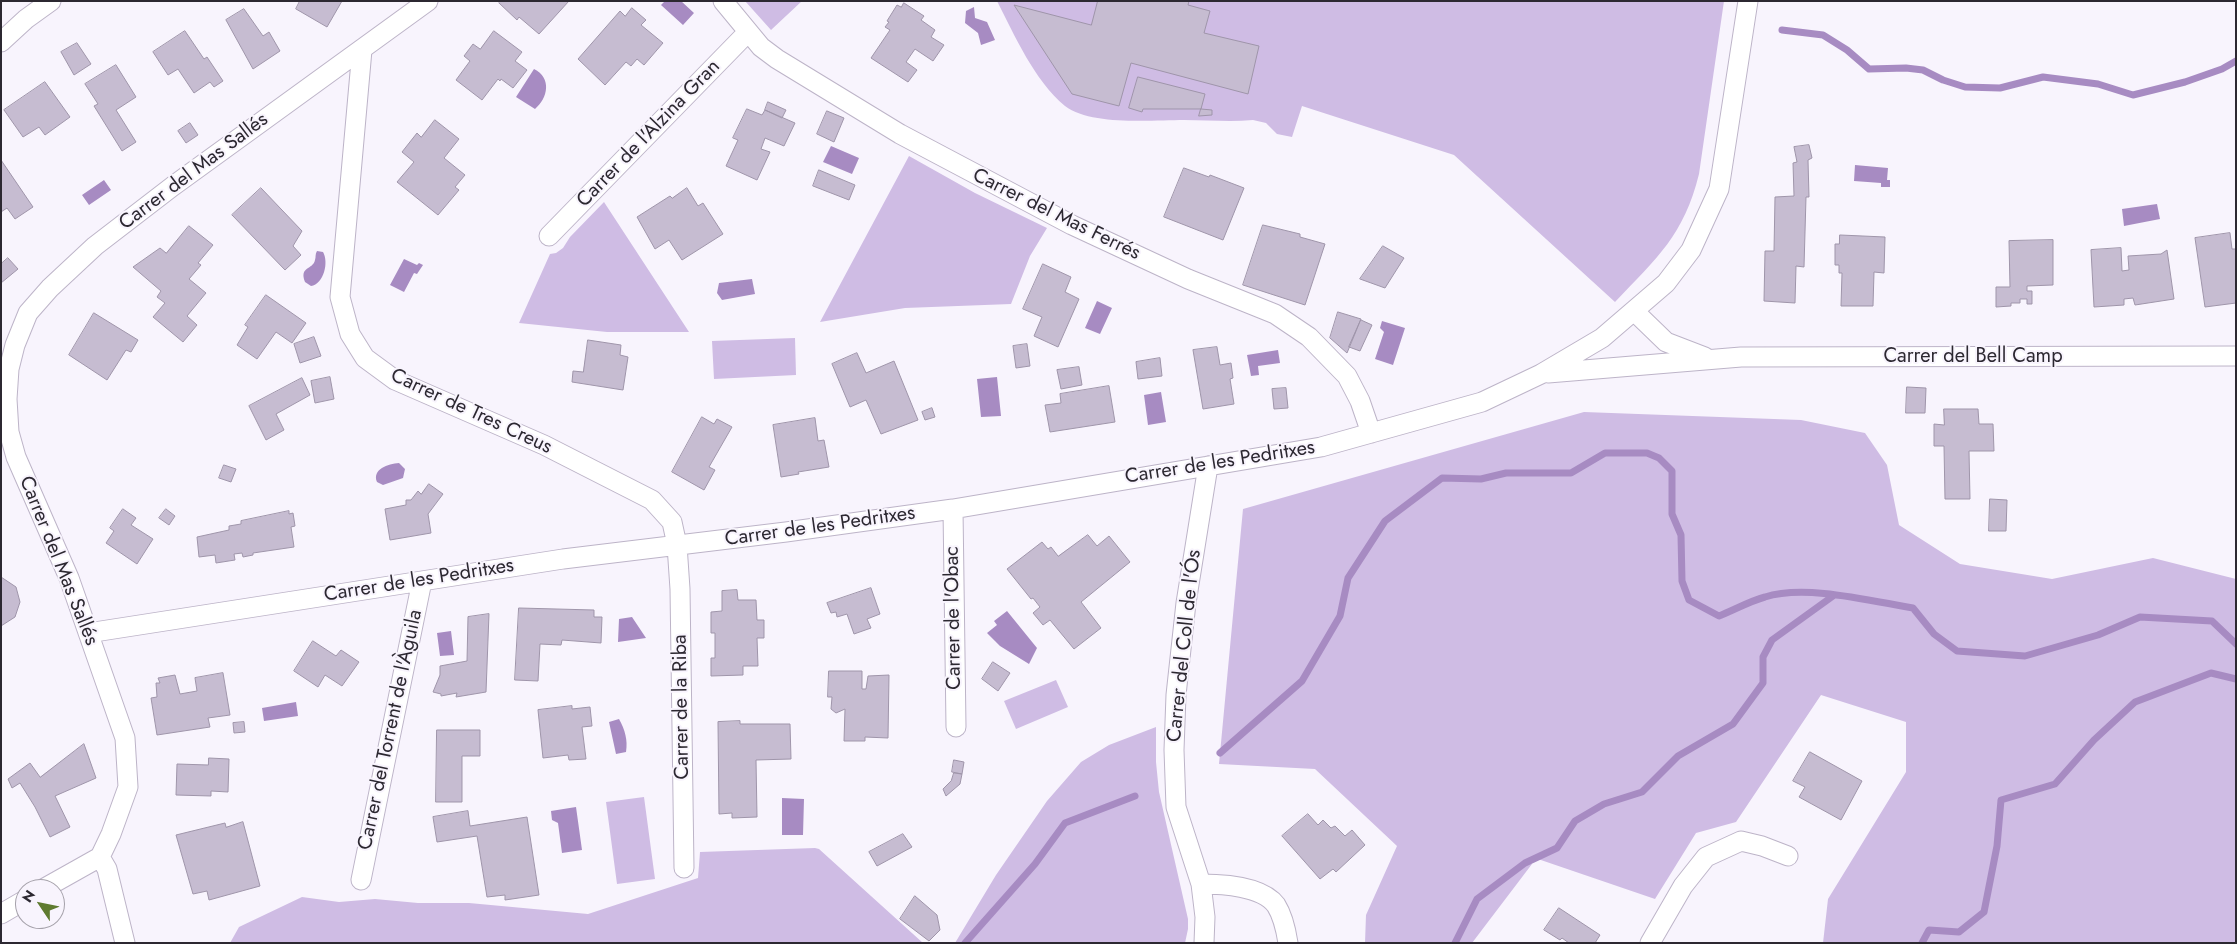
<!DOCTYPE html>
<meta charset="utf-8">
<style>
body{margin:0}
#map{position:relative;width:2237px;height:944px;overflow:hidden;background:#f8f4fd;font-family:Jost,sans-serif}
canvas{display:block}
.frame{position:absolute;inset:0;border:2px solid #2c2831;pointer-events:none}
.north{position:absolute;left:15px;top:879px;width:50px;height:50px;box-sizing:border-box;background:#f8f4fd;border:1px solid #a6a2ab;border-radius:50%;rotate:304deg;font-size:14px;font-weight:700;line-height:20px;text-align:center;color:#2c2831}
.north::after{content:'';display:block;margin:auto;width:18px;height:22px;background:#5f7b30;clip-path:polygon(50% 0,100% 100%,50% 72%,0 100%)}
</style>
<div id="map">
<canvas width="2237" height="944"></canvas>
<div class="frame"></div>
<div class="north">N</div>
</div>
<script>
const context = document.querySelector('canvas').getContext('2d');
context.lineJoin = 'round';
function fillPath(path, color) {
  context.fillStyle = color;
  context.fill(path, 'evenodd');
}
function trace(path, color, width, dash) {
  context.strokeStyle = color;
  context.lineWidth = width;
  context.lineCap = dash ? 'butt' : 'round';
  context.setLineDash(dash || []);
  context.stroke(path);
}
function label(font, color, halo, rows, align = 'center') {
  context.font = font + ' Jost,sans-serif';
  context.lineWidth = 4;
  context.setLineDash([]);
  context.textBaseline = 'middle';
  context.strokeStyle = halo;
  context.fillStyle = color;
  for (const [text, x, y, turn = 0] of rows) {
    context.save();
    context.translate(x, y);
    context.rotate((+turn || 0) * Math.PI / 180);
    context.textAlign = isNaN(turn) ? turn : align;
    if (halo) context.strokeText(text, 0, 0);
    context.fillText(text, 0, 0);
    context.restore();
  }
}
fillPath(new Path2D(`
 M745,1H802L771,30Z
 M997,1H1724L1699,174C1684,235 1657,258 1615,302L1454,155L1302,106L1292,137L1277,134L1266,123L1253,120C1230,122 1207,120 1184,120C1152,120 1091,126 1065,106C1034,80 1015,36 997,1Z
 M909,156L975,193L1047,228L1030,256L1011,304L905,308L820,322Z
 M604,202L689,332H607L519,323L550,254L556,253L563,248L570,237Z
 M795,338L796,375L714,379L712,341Z
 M1584,412L1801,420L1865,433L1887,465L1899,525L1960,564L2052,579L2153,558L2236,579V943H1823L1828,899L1906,772V722L1821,695L1736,822L1696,833L1655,899L1535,858L1529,863L1532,864L1472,943H1365L1366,915L1397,846L1315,769L1219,764L1243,509Z
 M1056,680L1068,707L1016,729L1004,701Z
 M1156,727V762L1159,792L1188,919V929L1185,943H955L996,875L1047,801L1081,762L1109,745Z
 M644,797L655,879L617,884L606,802Z
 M815,848L819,849L923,943H230L239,927L302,897L339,902L375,899L418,903H469L588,914L698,878L700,852Z`), '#cfbce4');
fillPath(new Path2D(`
 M665,1H681L694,13L683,25L661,5Z
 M974,7L975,18L987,22L995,40L981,45L978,33L965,23L966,11Z
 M534,69C552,78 548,98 535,109L516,97Z
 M831,146L859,158L852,174L823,162Z
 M1855,165L1888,168L1887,180H1890V187H1881V183L1854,181Z
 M104,180L111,190L89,205L82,195Z
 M2157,204L2160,219L2124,226L2122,209Z
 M317,251L323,252C329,262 324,284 311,286L305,282C299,266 313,270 315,260C316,257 315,254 317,251Z
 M404,259L417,265L419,263L423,265L417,274L414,273L404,292L390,285Z
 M752,279L755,294L722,300L717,293L719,283Z
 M1097,301L1112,308L1100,334L1085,328Z
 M1382,321L1405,328L1393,365L1375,359L1384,332L1380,328Z
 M1278,350L1280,363L1258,366L1259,375L1251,376L1247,355Z
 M997,377L1001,416L981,417L977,379Z
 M1161,392L1166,422L1148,425L1144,395Z
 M399,463L405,469L403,478L383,485L377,482C372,469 388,464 399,463Z
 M1007,611L1037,648L1029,664L1000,646L987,633L997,625L994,621Z
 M632,617L646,638L618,642L619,619Z
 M451,631L454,655L440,656L437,633Z
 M296,702L298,716L264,721L262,708Z
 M619,719C625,730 628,740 626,752L616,754L609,722Z
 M782,798L804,799L803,835H782Z
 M576,807L582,850L562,853L558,823L552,820L551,811Z`), '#a78bc2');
trace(new Path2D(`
 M1782,30L1823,35L1847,50L1869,69L1906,68L1923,70L1943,80L1965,87L2000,88L2043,77L2098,84L2133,95L2185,82L2222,69L2236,61
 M1220,753L1302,681L1340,616L1348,578L1385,521L1442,478L1481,479L1506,473H1571L1605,453H1647L1659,458L1672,471V514L1681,535L1682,581L1689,600L1719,616C1734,610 1750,601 1765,597C1805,584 1871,601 1913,608L1934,634L1957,651L2025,656L2098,635L2140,617L2212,621L2236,644
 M965,943L1035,864L1065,823L1135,796
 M1455,943L1477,899L1525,863L1557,848L1575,821L1604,804L1642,792L1678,756L1733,724L1763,683V657L1772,640L1833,596
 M1922,943L1929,930L1959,932L1984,912L1997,846L2001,800L2055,784L2094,740L2135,702L2211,673L2236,679`), '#a78bc2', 7);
const building = new Path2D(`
 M300,1H342L327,27L296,9Z
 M501,1H569L539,34L519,17L517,20L499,3Z
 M1098,1H1189L1188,5L1210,11L1204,33L1259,46L1248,94L1131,63L1119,106L1072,94L1014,5L1091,25Z
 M904,3L924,16L921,20L935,30L931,37L944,45L933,61L915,49L906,62L917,70L908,82L871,58L890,30L885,27L889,22L887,21L897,5L901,7Z
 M632,8L646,20L641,25L663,43L644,65L637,59L631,66L626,62L605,85L578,59L620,11L625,16Z
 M244,9L263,36L269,32L280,51L253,69L226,20Z
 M185,31L204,59L207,57L223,81L214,87L210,82L194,93L178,69L168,75L153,52Z
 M494,31L522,52L515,61L527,70L513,88L501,79L500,81L498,79L482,100L456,80L470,61L464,56L473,44L480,49Z
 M77,43L91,64L74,75L61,52Z
 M116,65L136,97L116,110L136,142L122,151L94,106L98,104L85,84Z
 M1138,77L1205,94L1201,109H1143L1142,112L1129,108Z
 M45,82L70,117L45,135L39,127L23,137L4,110Z
 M768,102L786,110L782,118L765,110Z
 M747,109L762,115L765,110L795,123L784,146L765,138L761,149L770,152L757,180L726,166L738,140L733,138Z
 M1201,109L1212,110V115L1199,116Z
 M827,111L844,118L834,142L817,134Z
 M435,120L459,139L444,158L465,175L455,187L459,190L438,215L397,182L414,162L402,152L417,133L421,137Z
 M190,123L198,135L186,143L178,131Z
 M1809,145L1812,158L1808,160L1809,197H1806L1804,267L1796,266L1795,303L1764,301L1765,251H1774L1775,197L1794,196L1793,163L1797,162L1794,147Z
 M1,160L33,207L15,219L7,208L1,212Z
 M1184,168L1209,177L1210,175L1244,188L1223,240L1164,217Z
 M819,170L855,185L849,200L813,186Z
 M261,188L302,231L293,246L301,255L285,270L232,215Z
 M687,188L698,206L703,203L723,234L682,260L669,240L655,249L637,217L670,196L672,198Z
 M1263,225L1300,234V237L1325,244L1305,305L1243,285Z
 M189,226L213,245L198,263L201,265L189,279L206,293L187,316L197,325L183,342L153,317L165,303L157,297L161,291L133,267L160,248L166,253Z
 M2230,233L2232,249H2236V303L2205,307L2195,238Z
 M1840,235L1885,237L1884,273L1874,272L1873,306H1841L1842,273H1839V265H1835V244H1839Z
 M2053,240V285L2027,286V291H2032V304H2027V299H2020V303H2011V306L1996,307V287H2010L2009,241Z
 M1383,246L1404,258L1385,288L1360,279Z
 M2121,248L2122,271L2129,270L2128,256L2161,254L2167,250L2174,299L2135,305L2133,298L2124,299V305L2094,307L2091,250Z
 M8,258L18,269L1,283V264Z
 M1043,264L1071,277L1065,292L1079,299L1058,347L1034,336L1042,317L1023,309Z
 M266,295L306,323L292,343L276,332L257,359L237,345L248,327L245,325Z
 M1338,312L1361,319L1347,353L1330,338Z
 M94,313L138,340L131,352L126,350L107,380L69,355Z
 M1361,320L1372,325L1360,351L1349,347Z
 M314,337L321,356L300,363L294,344Z
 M588,340L621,345L620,355L628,357L623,390L572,382L573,371L583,372Z
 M1027,344L1030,366L1016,368L1013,346Z
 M1217,347L1220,365L1231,363L1233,378L1230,379L1234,404L1203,409L1193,350Z
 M857,353L866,373L894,361L918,420L881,434L866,400L850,407L832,364Z
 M1160,358L1162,376L1138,379L1136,362Z
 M1079,367L1082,385L1061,389L1057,370Z
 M330,377L334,399L315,403L311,381Z
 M302,378L310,395L276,414L284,430L266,440L249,406Z
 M1109,386L1115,422L1050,432L1045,405L1061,403L1060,394Z
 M1907,387L1926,388L1925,413H1906Z
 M1286,388L1288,408L1274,409L1272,389Z
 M932,408L935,417L925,420L922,412Z
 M1944,409H1978L1979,424H1993L1994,451H1969L1970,499H1945L1944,446H1934V424L1944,425Z
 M702,417L714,424L717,419L732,427L709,467L715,470L704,490L672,472Z
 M815,418L818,441L824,440L829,467L798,472L799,474L781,477L773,425Z
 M224,465L236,469L231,482L219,478Z
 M429,484L443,494L428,514L431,533L390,540L385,509L406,505V500H411L418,491L421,494Z
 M1990,499L2007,500L2006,531H1989Z
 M123,509L136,518L131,525L153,539L137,564L106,543L114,531L110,528Z
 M166,509L175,516L169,525L159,518Z
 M289,511V514L293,513L295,526L291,527L294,547L253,553V555L243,557L242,553L234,554L235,560L216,563L215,555L199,557L197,537L229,530V526L241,524V521Z
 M1088,535L1097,546L1109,536L1130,562L1081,602L1101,628L1074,649L1050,620L1043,625L1033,613L1040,607L1033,598L1031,599L1007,569L1042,542L1048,549L1051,547L1058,556Z
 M1,577L16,587L20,602L15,617L1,626Z
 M871,588L880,614L867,619L871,628L854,634L847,614L837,617L836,612L831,613L827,603Z
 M737,590L738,600H756L757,620H764V638H757L758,666H743V675L711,676V658H715V633H711V612L722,611V591Z
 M519,608L594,610V617H602L601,643L562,640L561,645L540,644L538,681L515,680Z
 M489,614L486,692L456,697L457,693L441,696V694L433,692L440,675V666L467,661L468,617Z
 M313,641L336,656L341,650L359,662L342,686L325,675L318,687L294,671Z
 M993,662L1010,673L998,691L982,679Z
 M829,671H862V689H866L868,676L889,675L888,738L865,737V741H844L845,709L836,713L831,709L832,697H828Z
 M223,673L230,715L208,718L210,727L157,735L151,698L157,697L156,683H160L158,678L175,675L180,694L197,691L195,678Z
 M572,706V709L590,707L592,726L582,727L586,759L569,760L568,755L543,758L538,710Z
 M740,721V724H790L791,759L756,760L757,817L732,818V813L719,814L718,722Z
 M244,722L245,732L234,733L233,723Z
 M437,730H480V756H462V802H436Z
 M84,744L96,778L55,796L70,827L50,837L35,807L20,783L12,788L8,779L30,763L40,777Z
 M1810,752L1862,781L1841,820L1799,797L1805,787L1793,781Z
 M209,758L229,759L228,792L211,791V796L176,795L177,764L208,765Z
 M954,760L964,762L962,774L952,772Z
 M954,773L962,774L960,784L946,796L943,789L951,781Z
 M468,811L470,826L527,817L539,895L505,900V895L487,897L477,836L437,842L433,817Z
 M1308,814L1318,825L1323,820L1331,828L1335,826L1345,836L1352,830L1365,845L1336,872L1333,869L1320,879L1282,836Z
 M243,822L260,886L209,900L207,891L193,894L176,835L225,823L226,827Z
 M903,834L912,847L877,866L869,852Z
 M915,896L937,915L940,930L929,941L900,919Z
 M1559,908L1600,935L1595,943H1569L1562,938L1560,940L1544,930Z`);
fillPath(building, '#c6bcd1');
trace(building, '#9f95aa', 1);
const minor = new Path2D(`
 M723,1L761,47L777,59L900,134L1072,225L1188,279L1275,314L1309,337L1347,376L1360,401L1371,433
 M1,42L26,19L51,1
 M362,50L340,297L350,334L365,358L395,380L544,445L652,500L672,522L677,545L680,589L684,868
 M549,236L748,32
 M1635,312L1666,342L1705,357
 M1548,373L1741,357L2236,356
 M953,509L956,727
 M88,633L563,559L786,532L953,509L1321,447L1482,402L1541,374L1602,338L1666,283L1691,250L1719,189L1748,1
 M100,857L107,869L125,943
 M361,880L422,581
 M1201,884C1222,884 1262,886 1276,905C1283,916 1286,930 1288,943
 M43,889L100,857L111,834L128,787L125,738L69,578L16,457L9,432L7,399L9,369L15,345L28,313L50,288L95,246L173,186L428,1
 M1,914L25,900
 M1204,943L1205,917L1201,884L1176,807L1174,750L1176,695L1186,603L1208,466
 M1650,943L1683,886L1706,857L1741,841L1762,846L1788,856`);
trace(minor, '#bdb4c8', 21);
trace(minor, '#fff', 19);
label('20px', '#2c2831', '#f8f4fd', [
 ["Carrer de l'Alzina Gran",649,134,-46],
 ["Carrer del Mas Sallés",194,172,-37],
 ["Carrer del Mas Ferrés",1056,215,26],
 ["Carrer del Bell Camp",1973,357],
 ["Carrer de Tres Creus",471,412,25],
 ["Carrer de les Pedritxes",1220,463,-9],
 ["Carrer de les Pedritxes",820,527,-8],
 ["Carrer del Mas Sallés",58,561,68],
 ["Carrer de les Pedritxes",419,581,-9],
 ["Carrer de l'Obac",954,618,-91],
 ["Carrer del Coll de l'Ós",1185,646,-84],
 ["Carrer de la Riba",682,707,-91],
 ["Carrer del Torrent de l'Àguila",391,730,-78]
]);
</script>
